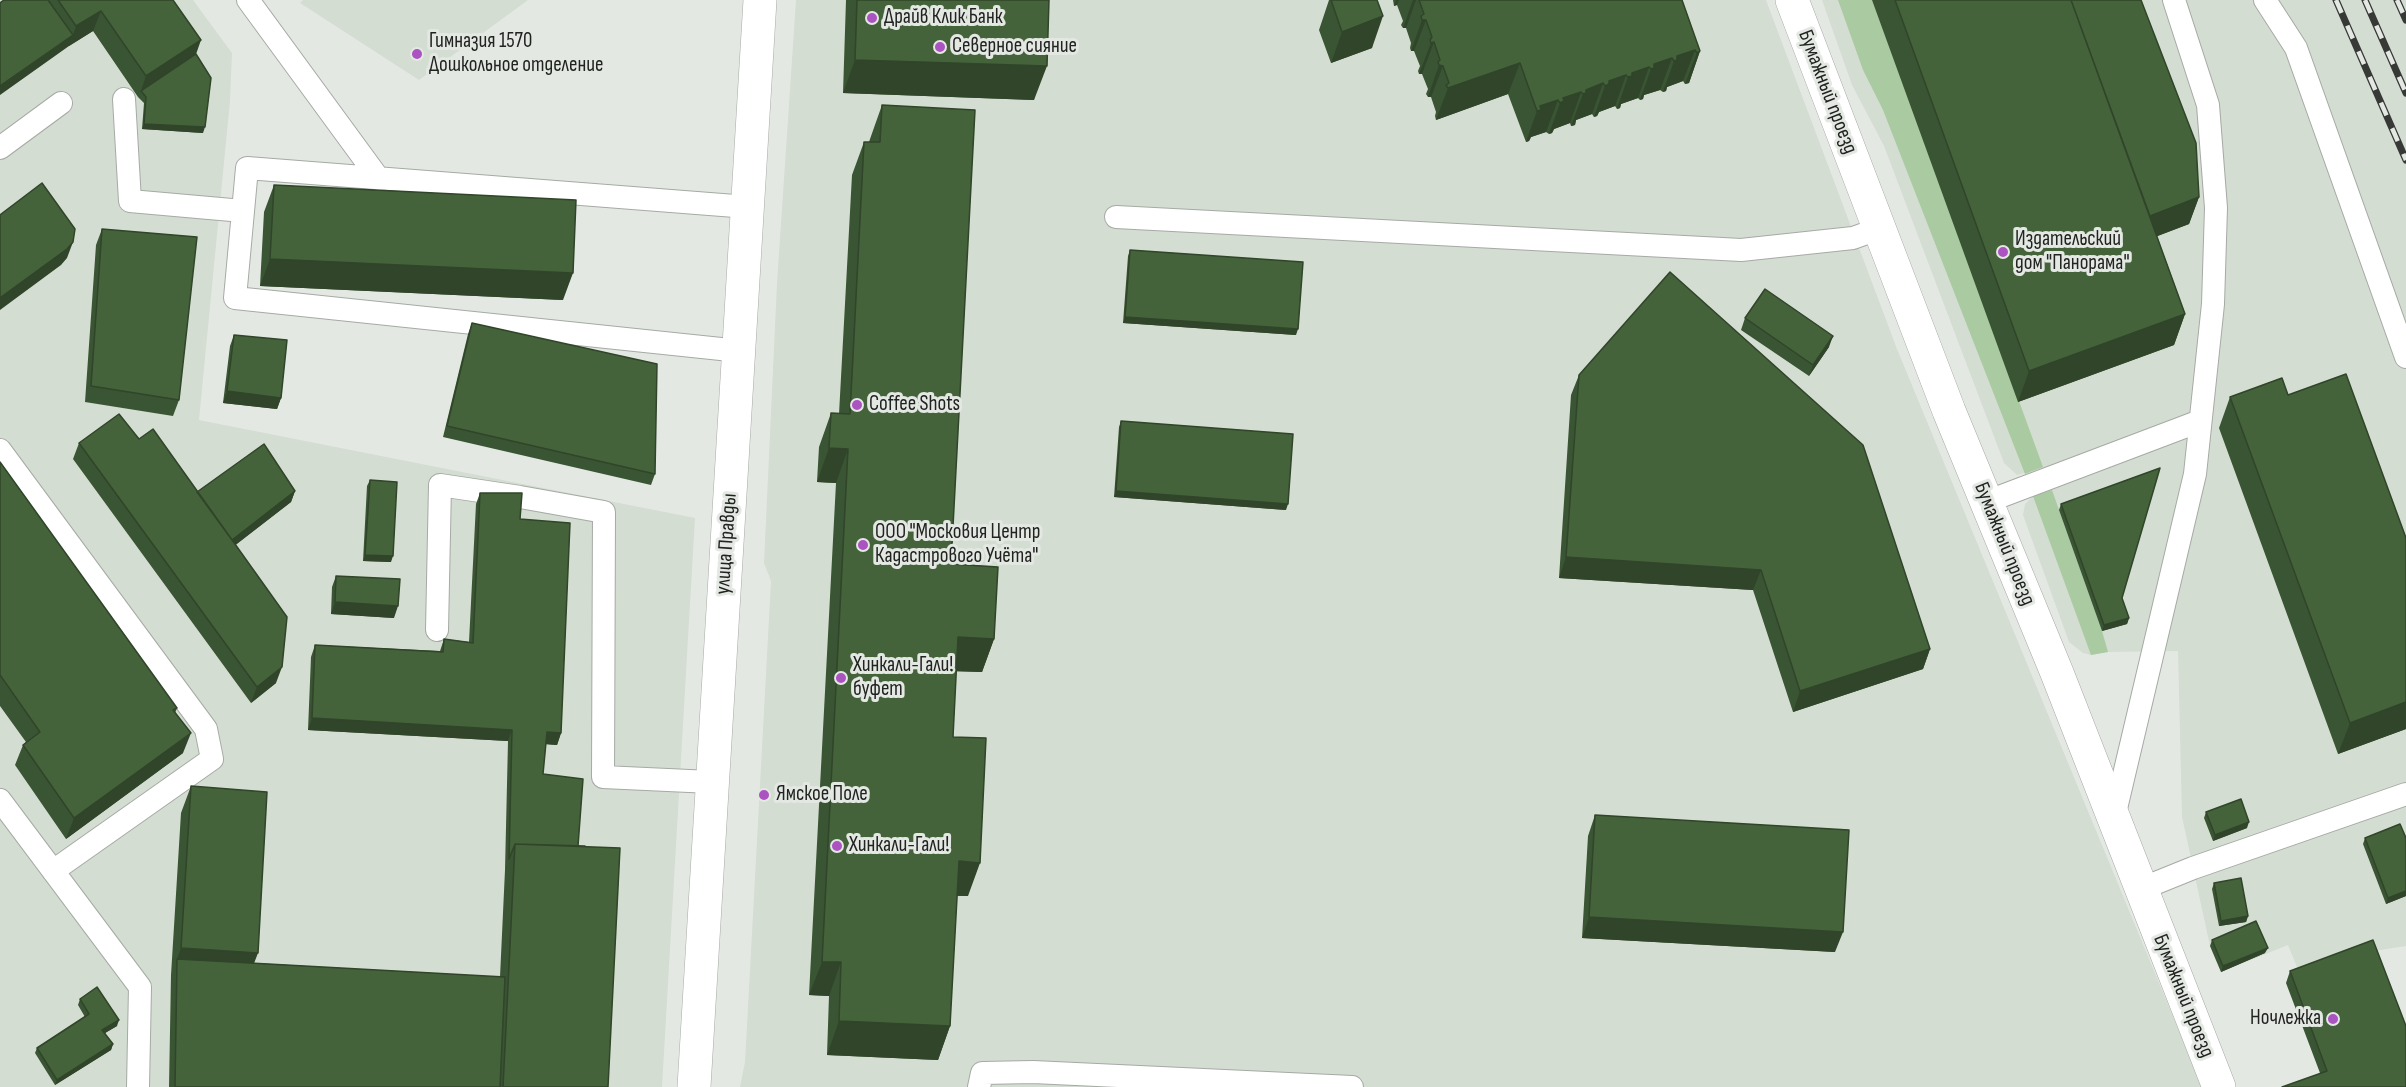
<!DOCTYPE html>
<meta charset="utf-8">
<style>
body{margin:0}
canvas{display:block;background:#e4e8e3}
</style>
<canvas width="2406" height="1087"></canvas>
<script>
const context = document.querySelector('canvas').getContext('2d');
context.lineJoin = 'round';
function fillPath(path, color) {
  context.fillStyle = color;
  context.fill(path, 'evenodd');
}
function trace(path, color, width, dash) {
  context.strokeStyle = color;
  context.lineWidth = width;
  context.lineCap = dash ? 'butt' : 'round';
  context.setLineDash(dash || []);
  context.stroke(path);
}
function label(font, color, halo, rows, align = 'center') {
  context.font = font + ' "Sofia Sans Condensed",sans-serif';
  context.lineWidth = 6;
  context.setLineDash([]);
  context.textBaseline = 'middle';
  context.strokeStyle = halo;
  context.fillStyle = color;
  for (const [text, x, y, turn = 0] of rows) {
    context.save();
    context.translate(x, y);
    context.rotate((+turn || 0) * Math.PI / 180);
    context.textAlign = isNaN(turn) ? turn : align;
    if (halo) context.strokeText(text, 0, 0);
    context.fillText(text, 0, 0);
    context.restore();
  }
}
fillPath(new Path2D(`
 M0,0H193L232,53L230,101L199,420L695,518L662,1087H0Z
 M303,0H528L419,80L300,3Z
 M796,0H1766L1897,349L2202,1087H740L745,1062L771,581L764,563L777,283Z
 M1822,0H2406V946L2368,952L2301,977L2288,945L2221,972L2210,946L2182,817L2178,651L2108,652L2091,655L2083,653L2069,642L2023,515L2025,504L2033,496L2051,490L2043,468L2017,475L2004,463L1884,146L1852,85Z`), '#d4ddd2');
fillPath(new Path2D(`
 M1838,0H1873L2043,467L2025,474L1883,110L1863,70Z
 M2052,490L2102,631L2108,652L2091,655L2033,496Z`), '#aacaa1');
const lane = new Path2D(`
 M248,0L379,179
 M2265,0L2296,48L2406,357
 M124,99L130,201L243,211
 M0,148L61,103
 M1116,217L1741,250L1853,238L1878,229
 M740,351L235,298L247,168L748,207
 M0,450L206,729L212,759L53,871
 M1986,502L2200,421
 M437,630L440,485L520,497L604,512L603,777L711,782
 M0,800L140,987L138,1087
 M2114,817L2195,474L2213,304L2216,208L2208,105L2174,0
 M2141,889L2193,868L2406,794
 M979,1087L982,1073L1033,1072L1352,1087`);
const street = new Path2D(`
 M1792,0L1949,411L2057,673L2219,1087
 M694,1087L760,0`);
trace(lane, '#a6aaa5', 24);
trace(street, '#a6aaa5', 34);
trace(lane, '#fff', 22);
trace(street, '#fff', 33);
const rail = new Path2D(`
 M2336,0L2406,160
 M2365,0L2406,93
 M2397,0L2406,20`);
trace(rail, '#373937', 7);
trace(rail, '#e4e8e3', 4.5, [14]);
fillPath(new Path2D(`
 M4,0H173L196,54L203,133L142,129L144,103L138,97L93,31L69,46Z
 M846,0H1049L1034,100L843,93Z
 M1329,0H1377L1372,48L1331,63L1319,30Z
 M1393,0H1682L1700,51L1689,83L1685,84L1683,81L1667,87L1666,91L1663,92L1660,90L1644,95L1643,99L1640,100L1638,98L1621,104L1620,108L1617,109L1615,106L1599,112L1597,116L1594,117L1592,114L1576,120L1575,125L1571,126L1570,123L1554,129L1552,133L1549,134L1546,132L1531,137L1529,141L1526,142L1508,94L1436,120L1435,116L1436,112L1431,97H1428L1426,94L1428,89L1422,74H1419L1418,71L1420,66L1414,51H1411L1410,48L1411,43L1406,28H1403L1401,25L1403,21L1397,5L1394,6Z
 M1872,0H2141L2199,197L2189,224L2157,236L2185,314L2174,345L2018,402Z
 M882,105L951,564L994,639L982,672L956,671L953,737L968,896H957L950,1026L938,1060L827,1055L829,996L809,995L836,483L817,482L819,447L831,413L839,414L852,175L864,142H869L870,139Z
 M274,185L563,300L260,286L264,212Z
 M102,229L179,400L173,416L85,402L96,245Z
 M1130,250L1296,335L1123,323L1128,256Z
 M1745,318L1829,347L1809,376L1741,330Z
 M472,323L655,474L651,485L443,437L468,334Z
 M234,335L281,398L277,409L223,403L230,346Z
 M1579,375L1930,649L1923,669L1793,712L1753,590L1559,578L1571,395Z
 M2288,395L2406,538V729L2338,754L2219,428L2230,397Z
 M1121,421L1286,510L1114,497L1119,427Z
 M139,439L197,492L295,491L291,502L235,545L276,683L251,703L73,459L79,443Z
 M0,462L177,708L175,713L183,753L66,839L15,765L23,745L26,742L0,706Z
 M370,480L391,562L363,561L367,486Z
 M480,493L520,519L561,733L557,745L546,744L543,774L578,846L608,1087H169L171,975L181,813L191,786L254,963L500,977L505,870L508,741L308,730L311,657L315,645L440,651L444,639L469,642L476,504Z
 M2061,504L2122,598L2129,618L2127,624L2102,631L2059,510Z
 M336,576L394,618L331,614L332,587Z
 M2206,812L2247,828L2213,841L2204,818Z
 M1595,815L1835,952L1582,938L1588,836Z
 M2365,838H2406V896L2386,904L2363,844Z
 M2214,883L2248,916L2246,922L2219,926L2212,889Z
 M2212,940L2265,953L2221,972L2210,946Z
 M2290,971L2406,1087L2320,1073L2286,983Z
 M80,999L117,1026L105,1033L113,1044L111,1050L55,1085L35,1053L37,1048L85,1017L78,1005Z`), '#3a5533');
fillPath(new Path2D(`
 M1396,0H1399L1397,5L1394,6Z
 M1413,0H1416L1406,28H1403Z
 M101,11L93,31L69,46L0,95V86L73,35L76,26Z
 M1383,16L1372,48L1331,63L1342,32Z
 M1422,20H1426L1414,51H1411Z
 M201,40L194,60L141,91L146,76Z
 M1434,42L1422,74H1419L1431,43Z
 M1695,50L1683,81L1667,87L1666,91L1663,92L1674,61L1677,56Z
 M1700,51L1689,83L1685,84L1697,53Z
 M1672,58L1660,90L1644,95L1643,99L1640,100L1651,69L1654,64Z
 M855,60L1047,66L1034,100L843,93Z
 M1520,63L1508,94L1436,120L1448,88Z
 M1439,65L1443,66L1431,97H1428Z
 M1649,67L1638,98L1621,104L1620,108L1617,109L1628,77L1632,73Z
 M1626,75L1615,106L1599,112L1597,116L1594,117L1605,86L1609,81Z
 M1603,83L1592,114L1576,120L1575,125L1571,126L1583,94L1586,90Z
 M1581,92L1570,123L1554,129L1552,133L1549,134L1560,103L1563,98Z
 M1558,100L1546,132L1531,137L1529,141L1526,142L1537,111L1540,106Z
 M144,124L205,127L203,133L142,129Z
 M2199,197L2189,224L2137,244L2147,217Z
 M73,242L67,258L61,265L0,310V298Z
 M270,259L573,273L563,300L260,286Z
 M2185,314L2174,345L2018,402L2029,371Z
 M1125,317L1298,329L1296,335L1123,323Z
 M1833,336L1829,347L1809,376L1813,365Z
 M227,391L281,398L277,409L223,403Z
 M829,448L848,449L836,483L817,482Z
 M295,491L291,502L224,554L228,542Z
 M1116,491L1288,504L1286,510L1114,497Z
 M365,555L393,556L391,562L363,561Z
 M1566,557L1761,570L1753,590L1559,578Z
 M335,602L398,606L394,618L331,614Z
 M2129,618L2127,624L2102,631L2104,625Z
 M958,637L994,639L982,672L945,671Z
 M1930,649L1923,669L1793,712L1800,691Z
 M282,667L276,683L251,703L257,687Z
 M2406,702V729L2338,754L2350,723Z
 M312,718L512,730L508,741L308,730Z
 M547,732L561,733L557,745L543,744Z
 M191,733L183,753L66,839L74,818Z
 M2249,822L2247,828L2213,841L2215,835Z
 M959,861L980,863L968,896L946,895Z
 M2406,891V896L2386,904L2388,898Z
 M2248,916L2246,922L2219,926L2221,921Z
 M1589,917L1843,932L1835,952L1582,938Z
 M181,948L258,953L248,979L177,959Z
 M2268,948L2265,953L2221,972L2223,966Z
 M822,962H841L829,996L809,995Z
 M119,1020L117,1026L100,1036L102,1030Z
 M839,1021L950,1026L938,1060L827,1055Z
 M113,1044L111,1050L55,1085L57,1080Z`), '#304529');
const building = new Path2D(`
 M4,0H48L73,35L0,86V3Z
 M58,0H173L201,40L146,76L101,11L76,26Z
 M857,0H1049L1047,66L855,60Z
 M1331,0H1377L1383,16L1342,32Z
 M1419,0H1682L1700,51L1697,53L1695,50L1677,56V60L1674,61L1672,58L1654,64V68L1651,69L1649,67L1632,73V76L1628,77L1626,75L1609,81V84L1605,86L1603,83L1586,90V93L1583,94L1581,92L1563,98L1564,101L1560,103L1558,100L1540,106L1541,110L1537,111L1520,63L1448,88L1446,85L1449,83L1443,66L1439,65L1438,62L1440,60L1434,42L1431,43L1430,40L1432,37L1426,20H1422L1421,16L1424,14Z
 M1895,0H2071L2185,314L2029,371Z
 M2071,0H2141L2196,143L2199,197L2150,216Z
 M196,54L211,78L205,127L144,124L146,97L141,91Z
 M882,105L975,110L951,564L998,567L994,639L958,637L953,737L986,738L980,863L959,861L950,1026L839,1021L841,962H822L848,449L829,448L831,413L850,414L864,142H880Z
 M42,183L75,229L73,242L67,249L0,298V215Z
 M274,185L576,200L573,273L270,259Z
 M102,229L197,237L179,400L91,386Z
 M1130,250L1303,262L1298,329L1125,317Z
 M1670,272L1863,445L1930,649L1800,691L1761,570L1566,557L1579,375Z
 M1765,289L1833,336L1813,365L1745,318Z
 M472,323L657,364L655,474L447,426Z
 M234,335L287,340L281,398L227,391Z
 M2346,374L2406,538V702L2350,723L2230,397L2282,378L2288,395Z
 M119,414L139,439L153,429L287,617L282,667L257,687L79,443Z
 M1121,421L1293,434L1288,504L1116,491Z
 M264,444L295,491L232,540L197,492Z
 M0,462L177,708L173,710L191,733L74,818L23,745L40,732L0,675Z
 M2160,468L2122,598L2129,618L2104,625L2061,504Z
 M370,480L397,482L393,556L365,555Z
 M480,493H522L520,519L570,523L561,733L547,732L543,774L583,779L578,846H585L515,844L509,859L512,730L312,718L315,645L443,652L444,639L473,643Z
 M336,576L400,579L398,606L335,602Z
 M191,786L267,792L258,953L181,948Z
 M2241,799L2249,822L2215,835L2206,812Z
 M1595,815L1849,830L1843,932L1589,917Z
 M2400,824L2406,838V891L2388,898L2365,838Z
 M515,844L620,848L608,1087H503Z
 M2241,878L2248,916L2221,921L2214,883Z
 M2256,921L2268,948L2223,966L2212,940Z
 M2373,940L2406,1026V1087H2282L2327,1071L2290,971Z
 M177,959L505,977L500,1087H175Z
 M97,987L119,1020L102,1030L113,1044L57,1080L37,1048L89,1014L80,999Z`);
fillPath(building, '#44633b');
trace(building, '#304529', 1.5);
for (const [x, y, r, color] of [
 [872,18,6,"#aa53c1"],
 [940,47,6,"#aa53c1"],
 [417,54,6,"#aa53c1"],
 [2003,252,6,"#aa53c1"],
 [857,405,6,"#aa53c1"],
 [863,545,6,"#aa53c1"],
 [841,678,6,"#aa53c1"],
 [764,795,6,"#aa53c1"],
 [837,846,6,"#aa53c1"],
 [2333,1019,6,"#aa53c1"]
]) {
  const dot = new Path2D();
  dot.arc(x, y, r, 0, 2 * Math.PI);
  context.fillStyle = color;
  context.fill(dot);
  trace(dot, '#e4e8e3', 2);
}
label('21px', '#212321', '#e4e8e3', [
 ["Драйв Клик Банк",884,18],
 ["Гимназия 1570",429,42],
 ["Дошкольное отделение",429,66],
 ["Северное сияние",952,47],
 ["Издательский",2015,240],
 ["дом \"Панорама\"",2015,264],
 ["Coffee Shots",869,405],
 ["ООО \"Московия Центр",875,533],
 ["Кадастрового Учёта\"",875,557],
 ["Хинкали-Гали!",853,666],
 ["буфет",853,690],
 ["Ямское Поле",776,795],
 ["Хинкали-Гали!",849,846],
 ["Ночлежка",2321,1019,"right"]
], 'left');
label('21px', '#212321', '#e4e8e3', [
 ["Бумажный проезд",1827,92,69],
 ["улица Правды",727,544,-86],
 ["Бумажный проезд",2004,544,68],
 ["Бумажный проезд",2183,996,68]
]);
</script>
